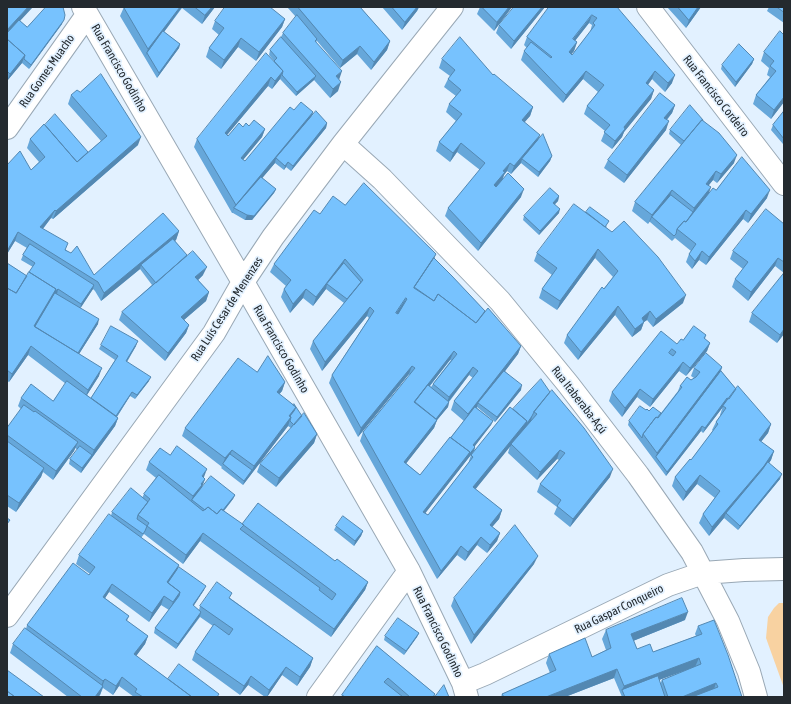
<!DOCTYPE html>
<meta charset="utf-8">
<style>
body{margin:0}
#map{position:relative;width:791px;height:704px;overflow:hidden;background:#e2f1ff;font-family:"Asap Condensed",sans-serif}
canvas{display:block}
.frame{position:absolute;inset:0;border:8px solid #242a2f;pointer-events:none}
</style>
<div id="map">
<canvas width="791" height="704"></canvas>
<div class="frame"></div>
</div>
<script>
const context = document.querySelector('canvas').getContext('2d');
context.lineJoin = 'round';
function fillPath(path, color) {
  context.fillStyle = color;
  context.fill(path, 'evenodd');
}
function trace(path, color, width, dash) {
  context.strokeStyle = color;
  context.lineWidth = width;
  context.lineCap = dash ? 'butt' : 'round';
  context.setLineDash(dash || []);
  context.stroke(path);
}
function label(font, color, halo, rows, align = 'center') {
  context.font = font + ' "Asap Condensed",sans-serif';
  context.lineWidth = 3.5;
  context.setLineDash([]);
  context.textBaseline = 'middle';
  context.strokeStyle = halo;
  context.fillStyle = color;
  for (const [text, x, y, turn = 0] of rows) {
    context.save();
    context.translate(x, y);
    context.rotate((+turn || 0) * Math.PI / 180);
    context.textAlign = isNaN(turn) ? turn : align;
    if (halo) context.strokeText(text, 0, 0);
    context.fillText(text, 0, 0);
    context.restore();
  }
}
fillPath(new Path2D(`
 M779,603H784V688L766,638L768,617L774,608Z`), '#f8d2a1');
const minor = new Path2D(`
 M83,7L243,282L409,571L463,683L467,697
 M648,7L784,184
 M7,128L87,15
 M343,144L382,179L500,301L568,384L638,475L692,552L703,573L728,621L749,672L756,697
 M7,616L214,333L243,282L273,237L343,144L452,7
 M463,683L485,674L668,585L703,573L744,570L784,569
 M318,697L409,571`);
trace(minor, '#99a8b5', 24);
trace(minor, '#fff', 22);
fillPath(new Path2D(`
 M7,7L20,21L27,27L62,24L29,69L22,63L7,81Z
 M124,7H215L202,24L182,8L164,32L180,44L179,48L157,78L120,16Z
 M287,7H360L390,41L387,50L371,70L357,54L340,68L317,41L316,42L339,80L338,91L330,98L314,80L296,96L280,79L272,89L268,86L227,135L228,136L243,127L249,126L265,129L262,137L243,160L245,161L294,110L313,112L312,116L327,123L326,128L291,171L286,167L284,170L275,163L262,178L276,189L274,193L252,220H245L233,213H232L194,147L197,139L274,61L269,55L270,50L281,37L283,33L296,17Z
 M382,7H419L417,11L402,30Z
 M480,7H512L494,31L477,14Z
 M545,7L511,49L496,33L499,25Z
 M549,7H617L672,83L665,92L652,79L648,85L654,90L651,99L624,132L622,137L612,149L601,141L605,131L584,114L587,106L598,92L583,79L563,103L521,60L524,51L527,48L524,45L527,37ZM589,23L592,25L590,32L572,55L571,54L574,51L577,42L575,41Z
 M667,7H701L686,28Z
 M769,7H784V23L767,11Z
 M285,19L282,27L256,61L238,47L221,69L206,57L209,48L219,35L212,29L215,21Z
 M784,35V102L771,119L753,104L756,95L770,77L767,75L769,68L761,61L764,52Z
 M442,59L493,75L533,107L530,116L524,122L552,156L550,161L538,177L521,163L511,174L507,171L504,175L502,180L521,197L478,251L445,216L448,208L480,170L457,152L450,162L436,151L439,142L456,121L446,112L449,104L456,96L444,87L448,79L450,76L439,68Z
 M754,59L752,64L735,87L721,69L722,65Z
 M71,95L138,145L53,219L51,218L43,229L94,275L179,231L176,240L175,241L203,275L198,280L209,292L206,301L184,320L189,325L186,333L165,361L119,320L122,312L152,285L140,269L101,301L95,291L93,289L80,308L98,324L79,354L99,376L87,395L91,398L115,360L99,349L101,345L136,346L127,362L149,381L135,399L130,396L117,417L118,418L115,426L81,473L69,464L70,459L78,450L75,448L74,451L53,480L43,472L41,477L16,512L7,506V428L21,409L18,406L21,398L53,401L66,384L28,355L9,382L7,381V263L27,276L33,267L21,260L23,255L27,248L15,241L7,254V165L31,170L39,162L27,148L30,139L45,125L88,152L101,141L68,104Z
 M675,105L672,113L667,120L666,130L624,183L604,168L608,160Z
 M784,111V143L783,144L771,130L773,125Z
 M703,120L734,163L717,183L713,180L709,185L708,195L716,190L767,198L748,223L743,219L706,265L699,260L692,269L686,262L689,254L691,251L675,238L672,241L650,222V221L648,224L632,211L635,202L681,145L669,134L670,130Z
 M559,196L558,201L555,204L559,213L539,235L523,220L524,216Z
 M345,205L434,258L485,311L521,346L518,354L505,371L521,390L495,422L477,407V408L493,421L491,425L474,446L475,447L474,451L425,513L428,515L468,464L471,455L513,409L550,392L610,477L570,527L554,514L557,507L537,492L540,484L559,460L557,459L537,480L508,453L510,446L475,489L502,510L499,519L492,527L500,533L497,541L487,553L477,545L465,561L457,555L437,579L360,441L363,432L410,375L409,374L358,437L329,383L332,375L369,318L367,316L322,371L310,349L313,341L344,303L326,289L313,306L303,298L290,313L281,297L284,289L286,286L270,272L274,264L320,214ZM450,360H451L433,384L431,387L430,386ZM469,375L473,378L454,401L451,410L464,421L420,475L406,463L434,428L437,420L448,407L449,402Z
 M586,212L607,226L606,227L683,303L653,327L647,320L644,322L641,330L632,337L615,315L578,360L564,343L567,335L613,277L595,258L557,310L539,298L542,289L552,275L534,261L537,253Z
 M784,224V334L777,343L749,322L752,313L784,273L775,266L748,301L732,287L735,279L743,269L730,259L733,251Z
 M706,335L705,339L710,343L707,351L686,376L679,371L650,407L637,397L622,417L609,401L612,392L683,340Z
 M722,367L721,371L736,389L771,424L768,433L761,442L774,451L771,460L769,463L780,479L738,530L724,518L709,536L699,523L703,514L715,498L697,484L683,501L672,486L675,477L691,460L713,431L712,430L716,422L721,415H720L723,406L726,403L703,433L701,431L666,476L628,425L629,421L646,410L661,413L678,391L680,386L694,378L691,376L694,368Z
 M257,372L285,382L282,391L279,394L302,416L317,434L314,443L276,487L257,472L260,464L291,428L288,426L243,485L221,468L222,467L182,436L185,428Z
 M170,455L205,479L202,487L235,495L233,499L224,511L242,524L335,561L368,582L365,590L331,637L200,541L183,564L144,534L141,538L179,565L177,569L204,590L193,606L199,610L200,606L230,598L313,658L310,667L297,686L282,675L267,697H265L248,685L240,695L192,660L195,652L213,626L200,617L176,649L154,633L155,628L169,610L161,605L149,622L109,592L105,598L129,616L127,621L148,636L145,644L136,656L168,679L218,697H134L119,686L113,695L103,688L100,695L98,697H68L10,653L13,644L26,629L27,625L89,575L90,574L76,564L79,555L111,516L112,512L142,498L144,494L156,478L146,470L149,462Z
 M336,526L363,531L361,536L354,546L334,530Z
 M534,564L471,644L451,606L454,598Z
 M685,620L633,641L637,649L653,652L696,636L695,634L698,626L742,697H622L614,678L565,697H501L502,694L550,673L546,663L549,654L592,657L606,650L602,639L606,630ZM693,667L662,680L660,684L659,680Z
 M419,633L417,637L404,655L384,640L385,636Z
 M377,646L435,694L434,697H341L342,695Z`), '#66a7da');
fillPath(new Path2D(`
 M28,7H33L7,35V30Z
 M180,7H182L148,54L147,53L145,57L148,49Z
 M212,7H215L202,24L205,15Z
 M417,7H419L417,11L402,30L405,22Z
 M509,7H512L494,31L497,22Z
 M542,7H545L511,49L514,41Z
 M698,7H701L686,28L689,20Z
 M592,15L589,23L570,47L573,39Z
 M285,19L282,27L256,61L259,52Z
 M64,20L62,24L29,69L31,65Z
 M241,38L238,47L221,69L224,60Z
 M390,41L387,50L371,70L374,62Z
 M577,42L574,51L566,61L569,52Z
 M180,44L179,48L157,78L159,73Z
 M360,46L357,54L340,68L343,60Z
 M25,55L22,63L7,81L10,74Z
 M754,59L752,64L735,87L736,82Z
 M283,71L280,79L272,89L275,81Z
 M342,71L339,80L336,76Z
 M586,71L583,79L563,103L566,95Z
 M655,71L652,79L643,91L646,83Z
 M675,75L672,83L665,92L668,83Z
 M316,76L314,80L296,96L297,92Z
 M271,77L268,86L222,141L225,133Z
 M341,82L338,91L330,98L333,89Z
 M654,90L651,99L624,132L622,137L612,149L615,141L624,127Z
 M784,97V102L771,119L774,110Z
 M675,105L672,113L661,126L664,118Z
 M533,107L530,116L519,129L522,120Z
 M313,112L310,120L276,158L275,163L236,209L234,208L232,213L236,205Z
 M669,121L666,130L624,183L627,175Z
 M327,123L326,128L291,171L293,166Z
 M265,129L262,137L238,166L241,158Z
 M540,135L537,144L522,159L521,163L511,174L514,166Z
 M141,137L138,145L53,219L56,211Z
 M461,143L457,152L450,162L453,153Z
 M737,155L734,163L717,183L721,174Z
 M552,156L550,161L538,177L539,172Z
 M288,162L286,167L284,170L285,166Z
 M510,163L507,171L504,175L502,181L491,194L494,185L503,171Z
 M716,171L713,180L703,192L706,184Z
 M711,187L708,196L680,231L679,230L693,212L694,208Z
 M276,189L274,193L252,220H245L247,215Z
 M524,189L521,197L478,251L481,243Z
 M672,190L669,199L652,217L650,221L648,224L652,215Z
 M770,190L767,198L748,223L751,214Z
 M559,196L558,201L552,207L553,203Z
 M560,209L559,213L539,235L540,231Z
 M55,210L51,218L37,236L40,227Z
 M746,210L743,219L706,265L709,257Z
 M179,231L176,240L143,267L141,265L140,269L101,301L104,293Z
 M18,232L15,241L7,254V251Z
 M598,249L595,258L557,310L560,301Z
 M702,251L699,260L692,269L695,261Z
 M436,254L433,262L412,291L414,287Z
 M778,258L775,266L748,301L751,292Z
 M345,259L342,267L327,284L326,289L313,306L316,297Z
 M207,267L203,275L192,286L195,277Z
 M94,285L93,289L80,309L81,304Z
 M56,289L57,290L58,289L57,294H55L33,330L34,326Z
 M306,289L303,298L290,313L293,304Z
 M209,292L206,301L178,325L181,317Z
 M686,295L683,303L653,327L656,319Z
 M406,298L403,307L393,321L396,313Z
 M618,306L615,315L578,360L581,352Z
 M370,307L367,316L322,371L325,362Z
 M650,311L647,320L644,322L641,330L632,337L635,329L642,318Z
 M99,319L98,324L74,362L76,357Z
 M189,325L186,333L165,361L168,353Z
 M784,329V334L777,343L780,335Z
 M138,341L136,346L124,366L126,361Z
 M710,343L707,351L686,376L690,368Z
 M31,346L28,355L9,382L12,374Z
 M521,346L518,354L480,404L478,403L477,407L465,422L468,414Z
 M454,351L450,360L413,407L414,402Z
 M683,362L679,371L650,407L653,399Z
 M412,366L409,374L358,437L361,428Z
 M473,367L469,375L446,405L449,397Z
 M722,367L719,375L656,457L657,453Z
 M102,368L99,376L85,398L88,390Z
 M151,377L149,381L135,399L137,395Z
 M285,382L282,391L274,401L277,392Z
 M522,385L521,390L495,422L497,417Z
 M640,389L637,397L622,417L625,408Z
 M132,392L130,396L114,421L116,417Z
 M727,398L726,403L703,433L705,428Z
 M449,402L448,407L432,426L433,422Z
 M296,407L293,416L288,420L289,416Z
 M532,416L531,421L470,496L473,487L527,421Z
 M291,417L288,426L243,485L244,481L252,470L254,466Z
 M118,418L115,426L81,473L82,468L92,455L94,450Z
 M437,420L434,428L401,470L404,462Z
 M493,421L491,425L472,450L473,445Z
 M771,424L768,433L755,449L759,440Z
 M702,426L701,431L666,476L667,472Z
 M317,434L314,443L276,487L279,478Z
 M78,442L74,451L53,480L56,471Z
 M475,447L474,451L420,520L423,512L470,452Z
 M232,450L229,458L223,464L225,458Z
 M560,450L557,459L537,480L540,472Z
 M774,451L771,460L761,475L726,513L724,518L709,536L712,527Z
 M44,468L41,477L16,512L19,503Z
 M207,469L204,477L199,485L202,476Z
 M613,469L610,477L570,527L573,519Z
 M782,474L780,479L738,530L740,526Z
 M700,475L697,484L683,501L686,492Z
 M205,479L202,487L192,500L190,504L193,496Z
 M235,495L233,499L214,523L216,518Z
 M502,510L499,519L487,533L490,525Z
 M363,531L361,536L354,546L355,541Z
 M203,533L200,541L183,564L186,555Z
 M500,533L497,541L487,553L490,545Z
 M481,537L477,545L465,561L468,552Z
 M461,546L457,555L437,579L441,571Z
 M538,556L534,564L471,644L474,635Z
 M179,565L176,574L167,587V582Z
 M368,582L365,590L331,637L334,629Z
 M112,584L109,592L100,606L103,597Z
 M206,586L204,590L191,610L193,605Z
 M180,592L177,600L169,611L173,602Z
 M164,596L161,605L149,622L152,613Z
 M201,612L200,616L176,649L178,644Z
 M688,612L685,620L628,643L631,634Z
 M419,633L417,637L404,655L406,651Z
 M148,636L145,644L131,663L134,654Z
 M313,658L310,667L297,686L300,677Z
 M699,658L695,667L623,693L622,690L624,686Z
 M286,667L282,675L267,697L269,690Z
 M617,669L614,678L565,697H546Z
 M251,676L248,685L240,695L244,686Z
 M122,677L119,686L113,695L116,686Z
 M105,679L102,687L100,689L103,681Z
 M716,683L713,692L700,697H682Z
 M103,686L100,695L98,697H95Z`), '#5388b2');
const building = new Path2D(`
 M7,7H28L7,30Z
 M46,7H63L65,15L64,20L31,65L24,59L25,55L7,39V33L19,20L27,27Z
 M124,7H180L148,49L124,8Z
 M195,7H212L205,15Z
 M225,7H270L285,19L259,52L241,38L224,60L209,48L224,28L215,21Z
 M298,7H360L390,41L374,62L360,46L343,60Z
 M392,7H417L405,22Z
 M482,7H509L497,22Z
 M514,7H542L514,41L499,25Z
 M549,7H617L675,75L668,83L655,71L646,83L654,90L624,127L625,129L615,141L604,132L610,125L587,106L604,85L586,71L566,95L524,51L531,42L551,58L552,57L527,37ZM592,15L597,18L593,23L595,25L572,55L569,52L577,42L573,39Z
 M678,7H698L689,20Z
 M777,7H784V12Z
 M297,15L317,39L315,41L342,71L336,76L341,82L333,89L283,33Z
 M163,31L180,44L159,73L147,53Z
 M780,31L784,35V97L774,110L756,95L776,71L770,66L774,61L764,52Z
 M281,37L316,76L297,92L282,75L283,71L274,61L277,58L270,50Z
 M460,37L493,75L494,74L533,107L522,120L540,135L514,166L510,163L503,171L505,172L494,185L496,187L508,173L524,189L481,243L448,208L485,163L461,143L453,153L439,142L462,114L449,104L461,90L448,79L455,70L442,59Z
 M7,39L25,55L10,74L7,71Z
 M739,44L754,59L736,82L722,65Z
 M266,53L283,71L275,81L271,77L225,133L228,136L239,123L243,127L246,123L249,126L254,120L265,129L241,158L245,161L290,107L294,110L301,102L313,112L236,205L197,139Z
 M101,74L141,137L56,211L55,210L40,227L68,243L65,250L71,253L77,246L94,275L163,213L179,231L104,293L98,282L18,232L7,251V165L20,151L31,170L45,157L30,139L44,124L77,162L107,136L71,95L77,90L80,92Z
 M660,93L675,105L664,118L669,121L627,175L608,160Z
 M690,105L703,120H702L684,141L670,130Z
 M316,111L327,123L293,166L288,162L285,166L276,158Z
 M784,111V139L773,125Z
 M55,114L88,152L77,162L45,125Z
 M702,120L719,133L737,155L721,174L716,171L706,184L711,187L694,208L672,190L652,215L635,202Z
 M543,134L552,156L539,172L522,159Z
 M742,157L770,190L751,214L746,210L709,257L702,251L695,261L689,254L696,244L677,229L684,221L686,222L713,188L716,190Z
 M261,177L276,189L254,216L247,215L234,208Z
 M364,183L436,254L414,287L434,301L438,294L476,323L488,308L521,346L468,414L454,401L478,371L473,367L449,397L433,384L457,354L454,351L414,402L437,420L404,462L420,475L450,437L470,452L423,512L428,515L473,457L471,455L510,407L527,421L473,487L502,510L490,525L500,533L490,545L481,537L468,552L461,546L441,571L363,432L415,368L412,366L361,428L332,375L374,311L370,307L325,362L313,341L363,280L345,259L316,297L306,289L293,304L284,289L291,280L274,264L314,210L320,214L333,196L345,205ZM406,298L407,299L398,314L396,313Z
 M550,188L559,196L553,203L560,209L540,231L524,216Z
 M671,195L693,212L686,222L684,221L677,229L676,234L674,236L652,217Z
 M574,204L612,232L624,221L658,257L686,295L656,319L650,311L642,318L644,322L635,329L618,306L581,352L567,335L602,287L604,289L618,271L598,249L560,301L542,289L557,268L537,253Z
 M590,207L609,221L605,227L586,212Z
 M766,209L784,224V262L778,258L751,292L735,279L748,262L733,251Z
 M173,239L187,255L156,283L141,265Z
 M30,244L94,285L81,304L58,289L57,290L55,293L56,289L29,272L35,263L23,255Z
 M193,251L207,267L195,277L209,292L181,317L189,325L168,353L122,312Z
 M434,258L452,276L485,311L476,323L438,294L434,301L414,288Z
 M7,263L27,276L16,293L7,288Z
 M344,263L361,282L347,299L327,284Z
 M29,272L56,289L34,326L102,368L88,390L31,346L12,374L7,370V288L16,293Z
 M784,273V329L780,335L752,313Z
 M55,293L99,319L78,353L35,327Z
 M111,326L138,341L126,361L151,377L137,395L132,392L116,416L91,398L118,356L101,345Z
 M694,326L706,335L704,338L710,343L690,368L683,362L653,399L640,389L625,408L612,392L661,331L677,344L681,339L683,340ZM672,349L676,352L673,356L669,353Z
 M706,353L722,367L657,453L643,434L656,417L658,418L682,387L680,386L687,377L691,380L696,377L700,372L694,368Z
 M268,356L285,382L277,392L296,407L289,416L291,417L254,466L232,450L225,458L185,428L238,358L257,372Z
 M504,371L522,385L497,417L478,403Z
 M721,371L736,389L729,399L727,398L705,428L702,426L667,472L656,457Z
 M541,379L550,392L534,412L532,416L526,425L527,421L513,409Z
 M67,381L118,418L94,450L21,398L31,384L53,401Z
 M428,385L449,402L436,419L415,402Z
 M738,386L771,424L759,440L774,451L764,466L712,527L703,514L720,491L700,475L686,492L675,477L690,459L691,460L718,424L716,422L726,408L723,406Z
 M552,390L584,428L613,469L573,519L557,506L561,500L540,484L565,453L560,450L540,472L511,444L537,414L534,412Z
 M294,404L302,416L294,425L290,421L291,417L290,416L294,411L296,407L293,405Z
 M24,405L34,412L35,411L78,442L56,471L7,435V428Z
 M640,406L646,410L647,409L649,411L653,407L661,413L657,418L656,417L643,434L642,438L629,421Z
 M475,407L493,421L473,445L475,447L468,456L470,452L451,438Z
 M304,413L317,434L279,478L260,464Z
 M7,441L44,468L19,503L7,495Z
 M80,446L92,455L82,468L70,459Z
 M177,446L207,469L202,476L205,479L201,484L202,485L193,496L149,462L160,448L170,455Z
 M230,454L252,470L244,481L223,464Z
 M768,462L782,474L740,526L726,513L762,470Z
 M159,475L203,511L208,507L217,514L221,509L244,525L240,529L320,588L319,590L332,600L336,594L242,524L258,503L335,561L337,559L368,582L334,629L203,533L186,555L147,526L149,523L138,515L150,499L144,494Z
 M211,476L235,495L223,510L221,509L217,514L208,507L205,510L192,500Z
 M131,488L148,502L138,515L137,519L147,526L145,531L143,534L112,512Z
 M109,514L179,565L167,582L180,592L173,602L164,596L152,613L112,584L103,597L129,616L126,620L148,636L134,654L192,697H143L135,692L137,689L122,677L116,686L105,679L103,681L27,625L73,563L89,575L95,567L79,555Z
 M343,516L363,531L355,541L336,526Z
 M7,518L10,520L7,524Z
 M515,525L538,556L474,635L454,598Z
 M179,567L206,586L193,605L201,612L178,644L155,628L179,596L180,592L168,583Z
 M217,582L232,593L229,598L313,658L300,677L286,667L269,690L251,676L244,686L195,652L214,624L229,635L233,629L200,606Z
 M682,598L688,612L631,634L637,649L650,644L653,652L702,634L698,626L714,620L728,655L742,697H692L718,687L716,683L682,697H668L662,680L701,664L699,658L624,686L617,669L546,697H504L502,694L556,670L549,654L585,638L592,657L611,648L606,630Z
 M398,618L419,633L406,651L385,636Z
 M25,628L103,686L95,697H82L13,644Z
 M377,646L435,694L433,697H410L388,678L384,682L403,697H345L342,695Z
 M179,664L219,694L217,697H192L168,679Z
 M7,670L44,697H15L7,691Z
 M658,676L665,697H625L622,690Z
 M444,685L449,697H435Z
 M7,691L15,697H7Z`);
fillPath(building, '#77c2fe');
trace(building, '#5388b2', 1);
label('12px', '#242a2f', '#e2f1ff', [
 ["Rua Francisco Godinho",119,68,60],
 ["Rua Gomes Muacho",47,71,-55],
 ["Rua Francisco Cordeiro",716,96,52],
 ["Rua Luis Cesar de Menenzes",227,309,-57],
 ["Rua Francisco Godinho",281,349,60],
 ["Rua Itaberaba-Açú",579,400,52],
 ["Rua Gaspar Conqueiro",619,609,-26],
 ["Rua Francisco Godinho",438,632,64]
]);
</script>
